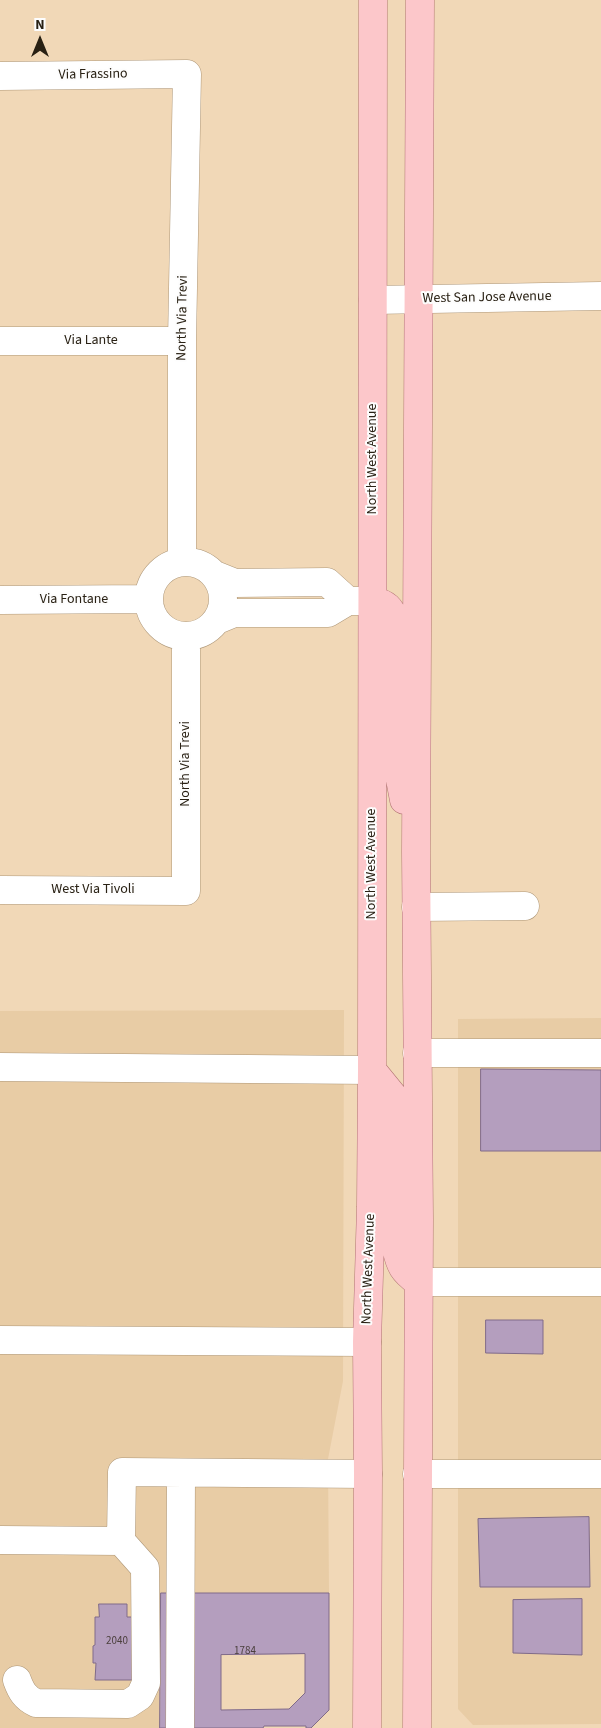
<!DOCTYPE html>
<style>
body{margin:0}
#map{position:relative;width:601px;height:1728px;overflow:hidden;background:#f1d8b7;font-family:"Source Sans 3",sans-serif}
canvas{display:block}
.north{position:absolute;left:15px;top:15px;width:50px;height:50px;-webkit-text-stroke:4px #fdfdfd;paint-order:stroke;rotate:0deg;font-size:14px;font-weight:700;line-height:20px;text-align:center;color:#292114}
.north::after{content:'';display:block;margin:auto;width:18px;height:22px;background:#292114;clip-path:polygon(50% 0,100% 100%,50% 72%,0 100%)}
</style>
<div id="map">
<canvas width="601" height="1728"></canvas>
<div class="north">N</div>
</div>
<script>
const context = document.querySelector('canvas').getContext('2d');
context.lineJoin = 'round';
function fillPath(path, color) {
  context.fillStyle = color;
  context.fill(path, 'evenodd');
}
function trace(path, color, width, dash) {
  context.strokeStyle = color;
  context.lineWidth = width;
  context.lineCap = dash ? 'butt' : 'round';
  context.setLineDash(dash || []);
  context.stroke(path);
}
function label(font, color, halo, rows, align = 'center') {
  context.font = font + ' "Source Sans 3",sans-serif';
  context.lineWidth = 4;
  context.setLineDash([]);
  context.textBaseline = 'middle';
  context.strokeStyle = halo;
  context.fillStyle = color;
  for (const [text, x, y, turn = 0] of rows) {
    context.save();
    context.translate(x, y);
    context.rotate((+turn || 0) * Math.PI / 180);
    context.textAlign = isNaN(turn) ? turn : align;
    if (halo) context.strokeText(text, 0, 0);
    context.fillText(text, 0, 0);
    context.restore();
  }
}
fillPath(new Path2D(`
 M344,1010L343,1381L328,1459L329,1593H161L160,1728H0V1011Z
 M601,1018V1724L473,1725L458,1709V1019Z`), '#e8cca5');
const building = new Path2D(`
 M481,1069L601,1070V1151H481Z
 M486,1320H543V1354L486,1353Z
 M589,1517L590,1587H480L478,1519Z
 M161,1593H329V1710L311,1728H306V1726H264L263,1728H160Z
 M582,1599V1655L513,1653V1600Z
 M99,1604H127V1617H138V1680H95L96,1663H93V1646L95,1645V1617H99Z
 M305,1654V1693L289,1709L221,1710V1655Z`);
fillPath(building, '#b49ebe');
trace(building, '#806b89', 1);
const minor = new Path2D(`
 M0,76L187,74L182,341V562
 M373,300L601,296
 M0,341H182
 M149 599a37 37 0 1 1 74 0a37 37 0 1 1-74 0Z
 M215,575L235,583L327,582L348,601
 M0,600L149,599
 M217,620L234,613H328L348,601H373
 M0,890L186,891V637
 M416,907L525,906
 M417,1053H601
 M0,1067L372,1070
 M418,1282H601
 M0,1340L367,1342
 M417,1474H601
 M0,1540L121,1541L122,1472L368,1474
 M17,1680C21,1691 25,1698 36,1703L128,1704L140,1696L146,1683L145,1568L121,1541
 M180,1728L181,1473`);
const major = new Path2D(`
 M373,601C386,603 391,608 395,621L397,763L404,800
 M372,1070L394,1097L396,1247C400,1266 403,1271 418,1282
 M367,1728L368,1474L367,1342L371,1207L372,1070L373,0
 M417,1728L419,1219L416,852L420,0`);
trace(minor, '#ae9778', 29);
trace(major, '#b17473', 29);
trace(minor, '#fff', 28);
trace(major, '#fcc7ca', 28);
label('11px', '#4c403e', null, [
 ["2040",117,1642],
 ["1784",245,1652]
]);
label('14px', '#292114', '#fdfdfd', [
 ["Via Frassino",93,75,-1],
 ["West San Jose Avenue",487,298,-1],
 ["North Via Trevi",183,318,-89],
 ["Via Lante",91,341],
 ["North West Avenue",373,459,-90],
 ["Via Fontane",74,600],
 ["North Via Trevi",186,764,-90],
 ["North West Avenue",372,864,-90],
 ["West Via Tivoli",93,890],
 ["North West Avenue",369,1269,-88]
]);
</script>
